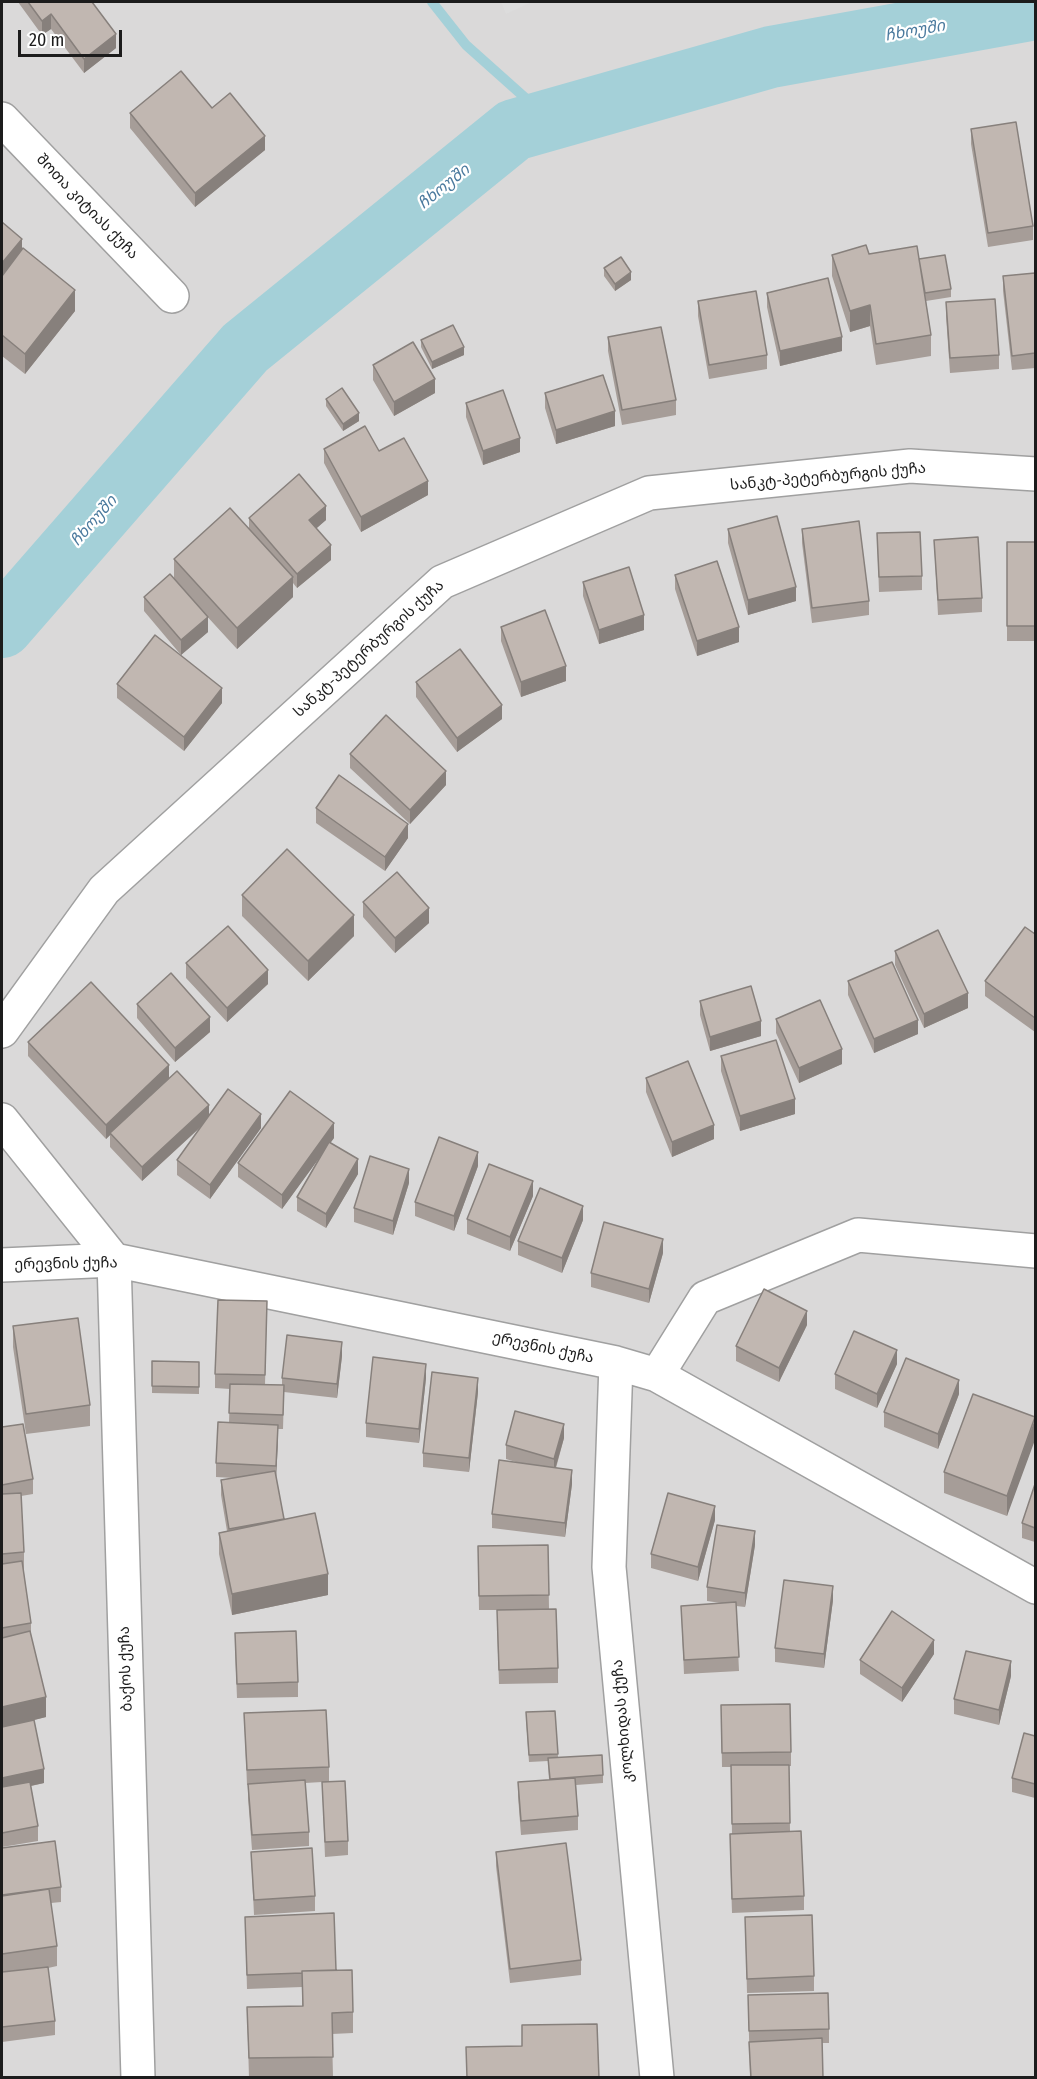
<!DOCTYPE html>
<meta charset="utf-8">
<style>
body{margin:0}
#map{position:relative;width:1037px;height:2079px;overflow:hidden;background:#ede8e2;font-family:"Fira Sans Condensed",sans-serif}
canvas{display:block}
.frame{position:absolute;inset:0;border:3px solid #1c1c1c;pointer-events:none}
.scale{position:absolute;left:18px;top:30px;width:104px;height:27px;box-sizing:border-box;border:3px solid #1c1c1c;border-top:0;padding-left:8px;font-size:18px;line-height:21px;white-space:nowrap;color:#1c1c1c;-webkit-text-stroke:4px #fff;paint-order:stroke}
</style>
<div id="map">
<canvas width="1037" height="2079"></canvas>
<div class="frame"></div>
<div class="scale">20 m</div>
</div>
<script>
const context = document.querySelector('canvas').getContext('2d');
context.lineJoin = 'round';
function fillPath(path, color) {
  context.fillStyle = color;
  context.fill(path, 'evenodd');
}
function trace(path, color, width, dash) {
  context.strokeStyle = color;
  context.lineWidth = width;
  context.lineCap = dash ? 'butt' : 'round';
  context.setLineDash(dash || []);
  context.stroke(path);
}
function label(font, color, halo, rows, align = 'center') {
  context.font = font + ' "Fira Sans Condensed","Noto Sans Georgian",sans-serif';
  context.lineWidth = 4.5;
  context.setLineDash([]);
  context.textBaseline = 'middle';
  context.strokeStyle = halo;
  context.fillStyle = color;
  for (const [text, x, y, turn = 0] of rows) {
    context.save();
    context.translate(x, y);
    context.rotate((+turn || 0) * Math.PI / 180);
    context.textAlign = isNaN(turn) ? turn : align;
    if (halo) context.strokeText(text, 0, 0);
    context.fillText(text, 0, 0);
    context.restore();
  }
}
fillPath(new Path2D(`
 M2,2H1035V2077H2Z`), '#dad9d9');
fillPath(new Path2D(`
 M501,2H532L506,14Z`), '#dcdcdc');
trace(new Path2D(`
 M432,2L466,45L550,120`), '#a4d0d8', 10);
trace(new Path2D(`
 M2,627L245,348L514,130L771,57L1036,9`), '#a4d0d8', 62);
const minor = new Path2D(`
 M2,119L172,296
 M2,1031L104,890L442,582L649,493L910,466L1036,474
 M2,1120L114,1260L138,2078
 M2,1265L114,1260L616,1363L657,1375L1036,1587
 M616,1363L609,1567L657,2078
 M657,1375L705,1298L858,1235L1036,1251`);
trace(minor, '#a0a0a0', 36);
trace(minor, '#fff', 33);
fillPath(new Path2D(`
 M18,2H92L116,48L84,73L51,29L42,35Z
 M130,113L265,150L195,207L130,128Z
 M971,129L1033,226V240L988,247L971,144Z
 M2,222L22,250L75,311L25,374L2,356Z
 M869,254L919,259L951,289V297L926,301L931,335V356L876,365L870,326L850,332L832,276V255Z
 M604,268L631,280L615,291L604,276Z
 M1035,273V368L1012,370L1003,291V276Z
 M767,293L842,351L780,366L767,307Z
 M698,301L767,355V369L709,379L698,316Z
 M946,302L999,355V369L950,373L946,316Z
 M608,337L676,400V415L622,425L608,351Z
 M421,340L464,355L432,369L421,347Z
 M373,365L435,393L394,416L373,380Z
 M545,393L615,426L556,444L545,408Z
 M326,399L359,421L343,431L326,406Z
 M466,403L520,452L483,465L466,417Z
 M324,449L379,451L428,495L361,532L324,463Z
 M249,518L326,520L316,528L331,560L297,588L293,583V597L237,649L192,600L208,632L181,655L144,611V597L174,579V559L249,529Z
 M728,529L796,601L748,615L728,543Z
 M802,529L869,601V615L812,623L802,543Z
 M877,533L922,576V590L879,592Z
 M934,540L982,598V612L938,615Z
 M1007,542H1035V641H1007Z
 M675,575L739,642L697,656L675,589Z
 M583,582L644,630L599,644L583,596Z
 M501,627L566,681L521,697L501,641Z
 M416,682L502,719L457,752L416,697Z
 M117,684L222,703L184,751L117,698Z
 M350,754L446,785L410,824L350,768Z
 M316,808L408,838L385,871L316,823Z
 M242,895L354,936L308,981L242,916Z
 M363,902L429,923L395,953L363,917Z
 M1035,934V1032L985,996V981Z
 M895,951L968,1008L924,1028L895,965Z
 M186,963L268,984L227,1022L186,978Z
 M848,981L918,1034L874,1053L848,995Z
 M700,1001L761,1036L710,1051L700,1015Z
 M137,1004L210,1032L175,1062L137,1018Z
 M776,1019L842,1064L799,1083L776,1033Z
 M28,1042L169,1078L209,1116L261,1128L210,1199L177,1175V1160L203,1125L142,1181L110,1147V1135L106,1139L28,1056Z
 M721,1056L795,1114L740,1131L721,1071Z
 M646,1078L714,1139L672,1157L646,1092Z
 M334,1138L330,1143L358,1174L326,1228L297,1211V1197L320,1156L282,1209L238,1177V1163Z
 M478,1166L454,1231L415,1216V1202Z
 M409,1183L393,1235L354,1222V1208Z
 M533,1196L510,1251L467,1234V1219Z
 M583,1220L562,1273L518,1255V1241Z
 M663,1253L649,1303L591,1287V1273Z
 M267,1301L265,1385H282V1378L342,1356L337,1398L284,1392L283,1429H278L276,1477L284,1520L328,1595L232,1615L219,1554V1533L227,1531L221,1495V1480L234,1478L216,1477V1463L229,1423L230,1389L215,1388V1374Z
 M807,1325L779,1382L736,1361V1346Z
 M13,1326L90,1405V1426L26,1434L13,1347Z
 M152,1361L199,1362V1394L152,1393Z
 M897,1364L877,1408L835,1389V1374Z
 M426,1378L419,1443L366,1437V1423Z
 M478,1392L469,1472L423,1467V1453Z
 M959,1394L938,1449L884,1427V1412Z
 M1035,1417L1007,1516L944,1493V1472Z
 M2,1427L33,1479V1494L21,1496L24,1552V1573L31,1623V1635L46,1717L30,1721L44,1783L31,1786L38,1826V1841L2,1847Z
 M564,1438L556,1468L572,1484L565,1537L492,1528V1514L519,1463L506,1459V1445Z
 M1035,1484V1542L1022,1538V1523Z
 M715,1520L698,1581L651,1568V1554Z
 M548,1545L549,1609L558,1668V1683L499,1684L497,1625L525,1610H479L478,1546Z
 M755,1545L745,1607L736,1606L739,1671L684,1674L681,1606L721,1603L707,1601V1587Z
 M833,1600L824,1668L775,1662V1648Z
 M235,1647L298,1682V1697L237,1698Z
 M934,1654L902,1702L860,1674V1660Z
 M1011,1676L999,1725L954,1714V1699Z
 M721,1705L791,1752V1766H789L790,1831L804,1896V1910L732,1913L730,1848V1834H732L731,1767H722Z
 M555,1711L558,1757L603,1775V1783L576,1785L578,1816V1830L521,1835L518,1796V1782L549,1780L548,1761L529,1762L526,1719Z
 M244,1713L329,1767V1782L348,1841V1855L325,1857L322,1782L305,1783L309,1832V1846L252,1850L248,1798V1785H247Z
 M1035,1736V1798L1012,1792V1778Z
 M2,1848L61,1887V1902L51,1903L57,1946V1966L48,1968L55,2021V2035L2,2042Z
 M251,1852L315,1896V1911L254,1915Z
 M496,1852L581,1960V1975L510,1983L496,1866Z
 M245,1917L336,1970L353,2012V2033L332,2034L333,2077L249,2078L247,2007L302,2006V1987L247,1989Z
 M745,1917L814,1976V1991L747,1993Z
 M748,1995L829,2029V2043H822L823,2078H750Z`), '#a69d98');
fillPath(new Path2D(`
 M51,14V29L42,35V21Z
 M116,34V48L84,73V59Z
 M265,136V150L195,207V193Z
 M22,239V254L2,278V263Z
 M631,272V280L615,291V284Z
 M75,290V311L25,374V354Z
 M870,305V326L850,332V311Z
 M842,337V351L780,366V351Z
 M464,347V355L432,369V362Z
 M435,379V393L394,416V402Z
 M615,411V426L556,444V430Z
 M359,413V421L343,431V424Z
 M520,438V452L483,465V451Z
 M428,481V495L361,532V517Z
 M326,506V520L309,535V520Z
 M331,545V560L297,588V574Z
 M293,577V597L237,649V628Z
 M796,587V601L748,615V600Z
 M644,615V630L599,644V630Z
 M208,617V632L181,655V640Z
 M739,627V642L697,656V641Z
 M566,666V681L521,697V682Z
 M222,688V703L184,751V737Z
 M502,705V719L457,752V738Z
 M446,771V785L410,824V810Z
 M408,824V838L385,871V857Z
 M429,908V923L395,953V938Z
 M354,915V936L308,981V961Z
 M268,970V984L227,1022V1008Z
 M968,993V1008L924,1028V1014Z
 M210,1017V1032L175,1062V1048Z
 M918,1020V1034L874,1053V1039Z
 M761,1021V1036L710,1051V1037Z
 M842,1049V1064L799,1083V1068Z
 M169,1065V1079L106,1139V1125Z
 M795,1099V1114L740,1131V1116Z
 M209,1105V1119L142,1181V1167Z
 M261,1114V1128L210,1199V1185Z
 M334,1123V1138L282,1209V1195Z
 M714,1125V1139L672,1157V1142Z
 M478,1152V1166L454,1231V1216Z
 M358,1159V1174L326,1228V1214Z
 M409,1169V1183L393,1235V1221Z
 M533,1181V1196L510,1251V1237Z
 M583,1206V1220L562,1273V1258Z
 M663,1239V1253L649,1303V1289Z
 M807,1311V1325L779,1382V1368Z
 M342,1342V1356L337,1398V1384Z
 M897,1350V1364L877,1408V1394Z
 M426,1364V1378L419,1443V1429Z
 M478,1378V1392L469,1472V1458Z
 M959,1380V1394L938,1449V1434Z
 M1035,1419V1440L1007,1516V1496Z
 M564,1424V1438L554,1473V1459Z
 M278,1425V1440L276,1480V1466Z
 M572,1470V1484L565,1537V1523Z
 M715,1506V1520L698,1581V1567Z
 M755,1531V1545L745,1607V1593Z
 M328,1574V1595L232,1615V1594Z
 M833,1586V1600L824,1668V1654Z
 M934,1640V1654L902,1702V1688Z
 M1011,1661V1676L999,1725V1710Z
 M46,1697V1717L2,1728V1707Z
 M44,1769V1783L2,1792V1778Z`), '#87807c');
const building = new Path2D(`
 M28,2H92L116,34L84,59L51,14L42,21Z
 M181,71L212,108L230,93L265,136L195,193L130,113Z
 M1016,122L1033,226L988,233L971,129Z
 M2,222L22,239L2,263Z
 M866,245L869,254L917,246L931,335L876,344L870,305L850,311L832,255Z
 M23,248L75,290L25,354L2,335V276Z
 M945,255L951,289L925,293L919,259Z
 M621,257L631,272L615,284L604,268Z
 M1035,273V353L1012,356L1003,276Z
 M828,278L842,337L780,351L767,293Z
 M756,291L767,355L709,365L698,301Z
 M995,299L999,355L950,358L946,302Z
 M453,325L464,347L432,362L421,340Z
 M661,327L676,400L622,410L608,337Z
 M413,342L435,379L394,402L373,365Z
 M603,375L615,411L556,430L545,393Z
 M342,388L359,413L343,424L326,399Z
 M503,390L520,438L483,451L466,403Z
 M365,426L379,451L404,438L428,481L361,517L324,449Z
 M299,474L326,506L309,520L331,545L297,574L249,518Z
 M230,508L293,577L237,628L174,559Z
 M777,516L796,587L748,600L728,529Z
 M859,521L869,601L812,608L802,529Z
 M920,532L922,576L879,577L877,533Z
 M978,537L982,598L938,600L934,540Z
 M1007,542H1035V626H1007Z
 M717,561L739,627L697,641L675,575Z
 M629,567L644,615L599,630L583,582Z
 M170,574L208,617L181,640L144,597Z
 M545,610L566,666L521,682L501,627Z
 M155,635L222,688L184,737L117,684Z
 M460,649L502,705L457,738L416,682Z
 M386,715L446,771L410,810L350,754Z
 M339,775L408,824L385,857L316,808Z
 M287,849L354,915L308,961L242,895Z
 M397,872L429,908L395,938L363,902Z
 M228,926L268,970L227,1008L186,963Z
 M1025,927L1035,934V1018L985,981Z
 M938,930L968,993L924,1014L895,951Z
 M892,962L918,1020L874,1039L848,981Z
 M171,973L210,1017L175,1048L137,1004Z
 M91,982L169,1065L106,1125L28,1042Z
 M751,986L761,1021L710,1037L700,1001Z
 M820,1000L842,1049L799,1068L776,1019Z
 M776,1040L795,1099L740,1116L721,1056Z
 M688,1061L714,1125L672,1142L646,1078Z
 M177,1071L209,1105L142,1167L110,1133Z
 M228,1089L261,1114L210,1185L177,1160Z
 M290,1091L334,1123L282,1195L238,1163Z
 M439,1137L478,1152L454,1216L415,1202Z
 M329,1142L358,1159L326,1214L297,1197Z
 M370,1156L409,1169L393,1221L354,1208Z
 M489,1164L533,1181L510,1237L467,1219Z
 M540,1188L583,1206L562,1258L518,1241Z
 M604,1222L663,1239L649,1289L591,1273Z
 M764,1289L807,1311L779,1368L736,1346Z
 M218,1300L267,1301L265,1375L215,1374Z
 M78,1318L90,1405L26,1414L13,1326Z
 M854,1331L897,1350L877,1394L835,1374Z
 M287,1335L342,1342L337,1384L282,1378Z
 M373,1357L426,1364L419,1429L366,1423Z
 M906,1358L959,1380L938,1434L884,1412Z
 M152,1361L199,1362V1387L152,1386Z
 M432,1372L478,1378L469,1458L423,1453Z
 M230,1384L284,1385L283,1415L229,1413Z
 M973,1394L1035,1417L1007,1496L944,1472Z
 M515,1411L564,1424L554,1459L506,1445Z
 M218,1422L278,1425L276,1466L216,1463Z
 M23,1424L33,1479L2,1485V1427Z
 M499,1460L572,1470L565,1523L492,1514Z
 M275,1471L284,1519L229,1529L221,1480Z
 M1035,1484V1528L1022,1523Z
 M21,1493L24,1552L2,1554V1494Z
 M668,1493L715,1506L698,1567L651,1554Z
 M315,1513L328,1574L232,1594L219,1533Z
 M717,1525L755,1531L745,1593L707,1587Z
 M548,1545L549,1595L479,1596L478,1546Z
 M22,1561L31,1623L2,1628V1564Z
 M784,1580L833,1586L824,1654L775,1648Z
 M736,1602L739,1657L684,1660L681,1606Z
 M556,1609L558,1668L499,1670L497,1610Z
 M892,1611L934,1640L902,1688L860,1660Z
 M30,1631L46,1697L2,1707V1638Z
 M296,1631L298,1682L237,1684L235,1633Z
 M966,1651L1011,1661L999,1710L954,1699Z
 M790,1704L791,1752L722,1753L721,1705Z
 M326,1710L329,1767L247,1770L244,1713Z
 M555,1711L558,1754L529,1755L526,1712Z
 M34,1720L44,1769L2,1778V1727Z
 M1024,1733L1035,1736V1784L1012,1778Z
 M602,1755L603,1775L550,1779L548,1758Z
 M731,1765H789L790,1823L732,1824Z
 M575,1778L578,1816L521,1821L518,1782Z
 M305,1780L309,1832L252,1835L248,1784Z
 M345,1781L348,1841L325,1842L322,1782Z
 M30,1782L38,1826L2,1833V1787Z
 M801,1831L804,1896L732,1899L730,1834Z
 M55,1841L61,1887L2,1895V1848Z
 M566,1843L581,1960L510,1969L496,1852Z
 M312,1848L315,1896L254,1900L251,1852Z
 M49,1889L57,1946L2,1954V1896Z
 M334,1913L336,1970L302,1971V1973L247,1975L245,1917Z
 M812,1915L814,1976L747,1979L745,1917Z
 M48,1967L55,2021L2,2027V1972Z
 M352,1970L353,2012L332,2013L333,2057L249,2058L247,2007L303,2006L302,1971Z
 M828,1993L829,2029L749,2031L748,1995Z
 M597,2024L599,2078H467L466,2047L522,2046V2025Z
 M822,2038L823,2078H751L749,2042Z`);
fillPath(building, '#c1b7b1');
trace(building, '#87807c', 1.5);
label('15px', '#1c1c1c', '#fff', [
 ["შოთა კიტიას ქუჩა",87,207,46],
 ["სანკტ-პეტერბურგის ქუჩა",828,477,-5],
 ["სანკტ-პეტერბურგის ქუჩა",369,649,-42],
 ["ერევნის ქუჩა",66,1264,-1],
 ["ერევნის ქუჩა",543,1348,12],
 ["ბაქოს ქუჩა",126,1669,-92],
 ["კოლხიდას ქუჩა",623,1721,-95]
]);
label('italic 16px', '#4b7a9e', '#fff', [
 ["ჩხოუში",915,31,-10],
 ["ჩხოუში",444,187,-39],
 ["ჩხოუში",94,521,-49]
]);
</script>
